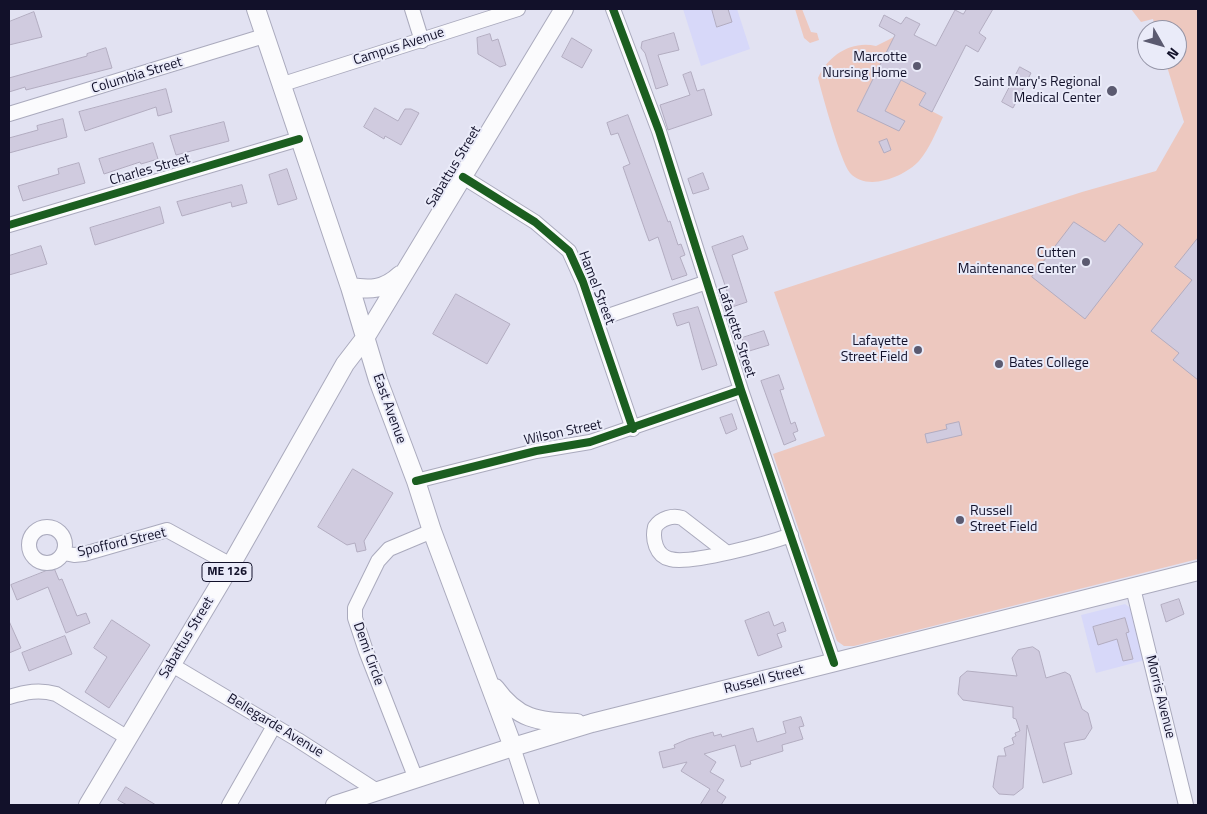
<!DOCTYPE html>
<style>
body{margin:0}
#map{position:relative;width:1207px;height:814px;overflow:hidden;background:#e2e2f2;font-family:"Titillium Web",sans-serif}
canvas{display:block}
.frame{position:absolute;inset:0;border:10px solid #12112a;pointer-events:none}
.north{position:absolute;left:1137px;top:20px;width:50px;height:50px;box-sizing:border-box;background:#eaebf9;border:1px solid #9494a6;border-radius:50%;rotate:128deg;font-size:14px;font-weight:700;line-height:20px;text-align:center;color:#12112a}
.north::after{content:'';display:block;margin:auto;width:18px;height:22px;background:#5b5a70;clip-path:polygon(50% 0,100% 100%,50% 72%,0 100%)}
</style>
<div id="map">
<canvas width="1207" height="814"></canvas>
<div class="frame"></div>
<div class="north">N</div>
</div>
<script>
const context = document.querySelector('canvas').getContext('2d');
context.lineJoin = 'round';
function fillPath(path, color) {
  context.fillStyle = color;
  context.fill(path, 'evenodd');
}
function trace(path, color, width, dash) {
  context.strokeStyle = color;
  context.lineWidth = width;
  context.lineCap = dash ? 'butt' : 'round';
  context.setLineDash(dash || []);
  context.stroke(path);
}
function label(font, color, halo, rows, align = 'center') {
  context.font = font + ' "Titillium Web",sans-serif';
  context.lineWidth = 4;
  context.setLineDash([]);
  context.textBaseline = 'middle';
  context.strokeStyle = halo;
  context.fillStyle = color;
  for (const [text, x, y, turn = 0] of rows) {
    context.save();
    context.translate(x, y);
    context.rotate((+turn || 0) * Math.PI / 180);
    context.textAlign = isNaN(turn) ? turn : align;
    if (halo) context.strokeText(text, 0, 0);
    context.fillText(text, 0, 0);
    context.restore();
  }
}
fillPath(new Path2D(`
 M683,9H737L750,49L701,66Z
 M1125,604L1132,609L1145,660L1096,673L1081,615Z`), '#d7d8f9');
fillPath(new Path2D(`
 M795,9H802L811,32L817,33L819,40L810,43L804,38Z
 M1131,9H1198V559L854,646H844L837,641L833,630L773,454L825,436L774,292L1082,192L1156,171L1184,122L1165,60H1177V30H1156L1153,19L1141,22Z
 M894,37L857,111L880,121L901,80L926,93L920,105L943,117C936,132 930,148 919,161C904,177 867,192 850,173C840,160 823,97 818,78C828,55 852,40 876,46Z`), '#edc8bf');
const building = new Path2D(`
 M712,9H728L732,22L717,27Z
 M967,9H993L979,33L986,38L978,52L966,45L932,112L919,105L926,93L901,80L885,111L905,121L899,131L857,111L895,35L879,26L884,15L901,24L906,17L920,24L914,35L936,46L955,10L963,14Z
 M34,12L42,37L9,45V22Z
 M674,33L679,50L658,55L668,85L656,89L645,53L641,48L642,42Z
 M490,34L492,41L498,39L506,65L500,67L478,54L477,38Z
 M572,38L592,50L582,68L562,57Z
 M106,48L112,68L26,90L25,87L9,92V78L87,56V54Z
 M1020,67L1031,73L1013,108L1002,102Z
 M691,72L697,91L704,89L712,115L668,130L660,105L690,95L683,75Z
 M166,89L172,112L158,116L156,107L85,131L79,112Z
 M375,108L398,121L405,109H411L419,113L401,145L385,136L384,139L364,127Z
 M628,115L668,222L670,221L678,245L681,244L685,255L680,257L687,275L672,280L658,237L649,241L645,230L623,167L630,164L618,133L611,135L607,123Z
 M63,119L67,137L9,153V138L38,130L37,126Z
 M224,122L229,141L176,155L170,136Z
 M887,139L891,150L884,153L879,142Z
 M153,143L158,159L141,164L140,162L104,174L99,159Z
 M79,163L85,183L23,201L18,186L59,174L58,169Z
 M287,169L297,199L278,205L269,175Z
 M703,173L709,189L693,194L688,179Z
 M242,185L247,203L232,207L231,202L182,216L177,202Z
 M160,207L164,223L95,245L90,228Z
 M1074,222L1105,242L1119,224L1143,244L1085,319L1032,277Z
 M743,236L748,249L732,255L747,302L729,308L724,295L728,294L712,247Z
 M1198,238V380L1173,360L1179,353L1151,331L1192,280L1175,267Z
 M41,246L47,264L9,275V256Z
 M456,294L510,324L487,364L433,334Z
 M698,307L717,365L702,370L689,322L677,326L673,314Z
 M764,331L769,345L746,352L742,338Z
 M779,375L784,389L780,390L791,424L795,422L798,431L793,433L796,440L784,445L761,381Z
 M732,414L737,429L726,434L720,418Z
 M959,422L962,435L927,443L925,434L947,429L946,425Z
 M353,469L393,493L364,541L366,550L357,552L355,543L347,545L318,527Z
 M54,568L59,580L62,579L77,616L86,613L90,623L66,633L48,587L17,600L11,585Z
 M1179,599L1184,614L1166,622L1161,605Z
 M769,612L774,626L783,622L786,631L777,634L782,647L758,656L745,621Z
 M1125,618L1129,632L1126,633L1133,659L1123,661L1117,639L1098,645L1093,627Z
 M112,620L150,645L109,708L85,692L107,657L94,648Z
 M9,621L21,648L9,653Z
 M65,636L72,654L29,671L22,653Z
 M1033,647L1039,651L1046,678L1065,672L1070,675L1082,709L1088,713L1092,728L1085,739L1064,743L1072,774L1043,783L1027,725L1023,788L1014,795L999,794L993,787L998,756H1006L1004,748L1014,744L1012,738L1016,736L1015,733L1020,731L1016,719L1013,718V707L963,700L958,694L960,677L967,671L1017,676L1012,658L1018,650Z
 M801,717L804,726L799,727L803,739L782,745L783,751L750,761L751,764L741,767L735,745L704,754L716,762L710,772L724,780L717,791L726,797L721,805H700L710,789L681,771L687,762L663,768L659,752L675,748L674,745L688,739L713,732L714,736L721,734L722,737L753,728L757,742L786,733L783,722Z
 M126,787L156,805H127L118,800Z`);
fillPath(building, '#d0cbdf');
trace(building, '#b2acc0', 1);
const minor = new Path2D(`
 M412,9L422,41
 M613,9L659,131L741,390L834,663
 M280,85L518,9
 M9,114L264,36
 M463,177L535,222L569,251L583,282L633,429
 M9,225L299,139
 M596,320L707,282
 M416,481L536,451L590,442L741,390
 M29 545a18 18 0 1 1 36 0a18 18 0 1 1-36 0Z
 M726,552L682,518C673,515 661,518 655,527C652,539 656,556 670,559C690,565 769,543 791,535
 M64,553L74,555L84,554L167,530L231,565
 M1133,588L1186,805
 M172,665L298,740L377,791
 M9,697C26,692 39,689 56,694L128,738
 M513,747L532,805
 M416,779L366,651L355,618V608L378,561L389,549L432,531
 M229,805L274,726`);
const major = new Path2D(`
 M256,9L350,287L378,380L416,481L432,531L513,747
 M350,287C370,290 384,290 400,275
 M495,688C519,721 538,721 577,723
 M88,805L231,565L345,364L365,338L564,9
 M335,805L513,747L592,723L1198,571`);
trace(minor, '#aaaabd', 16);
trace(major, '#aaaabd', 20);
trace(minor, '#fbfbfd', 14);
trace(major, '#fbfbfd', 18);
trace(new Path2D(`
 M613,9L659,131L741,390L834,663
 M463,177L535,222L569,251L583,282L633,429
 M9,225L299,139
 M416,481L536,451L590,442L741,390`), '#1b5e20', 8);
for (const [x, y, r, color] of [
 [917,66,5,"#5b5a70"],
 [1112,91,6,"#5b5a70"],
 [1086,262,5,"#5b5a70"],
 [918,350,5,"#5b5a70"],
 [999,364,5,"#5b5a70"],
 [960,520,5,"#5b5a70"]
]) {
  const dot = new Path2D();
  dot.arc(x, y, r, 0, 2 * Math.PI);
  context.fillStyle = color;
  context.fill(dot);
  trace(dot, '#eaebf9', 2);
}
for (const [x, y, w] of [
 [227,572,50]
]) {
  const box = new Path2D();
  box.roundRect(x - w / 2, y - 9.5, w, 19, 4);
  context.fillStyle = '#eaebf9';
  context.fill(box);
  trace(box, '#12112a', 1);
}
label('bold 12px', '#12112a', null, [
 ["ME 126",227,572]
]);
label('14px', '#12112a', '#eaebf9', [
 ["Campus Avenue",399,47,-18],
 ["Columbia Street",137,76,-17],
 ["Sabattus Street",454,167,-59],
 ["Charles Street",150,170,-16],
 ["Hamel Street",596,288,69],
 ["Lafayette Street",736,332,72],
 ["East Avenue",389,409,70],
 ["Wilson Street",563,433,-12],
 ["Spofford Street",122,543,-13],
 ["Sabattus Street",187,638,-59],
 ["Demi Circle",368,654,70],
 ["Russell Street",764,680,-14],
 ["Morris Avenue",1160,697,76],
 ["Bellegarde Avenue",275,726,31]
]);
label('14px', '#12112a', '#eaebf9', [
 ["Marcotte",907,58],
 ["Nursing Home",907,74],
 ["Saint Mary's Regional",1101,83],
 ["Medical Center",1101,99],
 ["Cutten",1076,254],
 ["Maintenance Center",1076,270],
 ["Lafayette",908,342],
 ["Street Field",908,358],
 ["Bates College",1009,364,"left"],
 ["Russell",970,512,"left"],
 ["Street Field",970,528,"left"]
], 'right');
</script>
